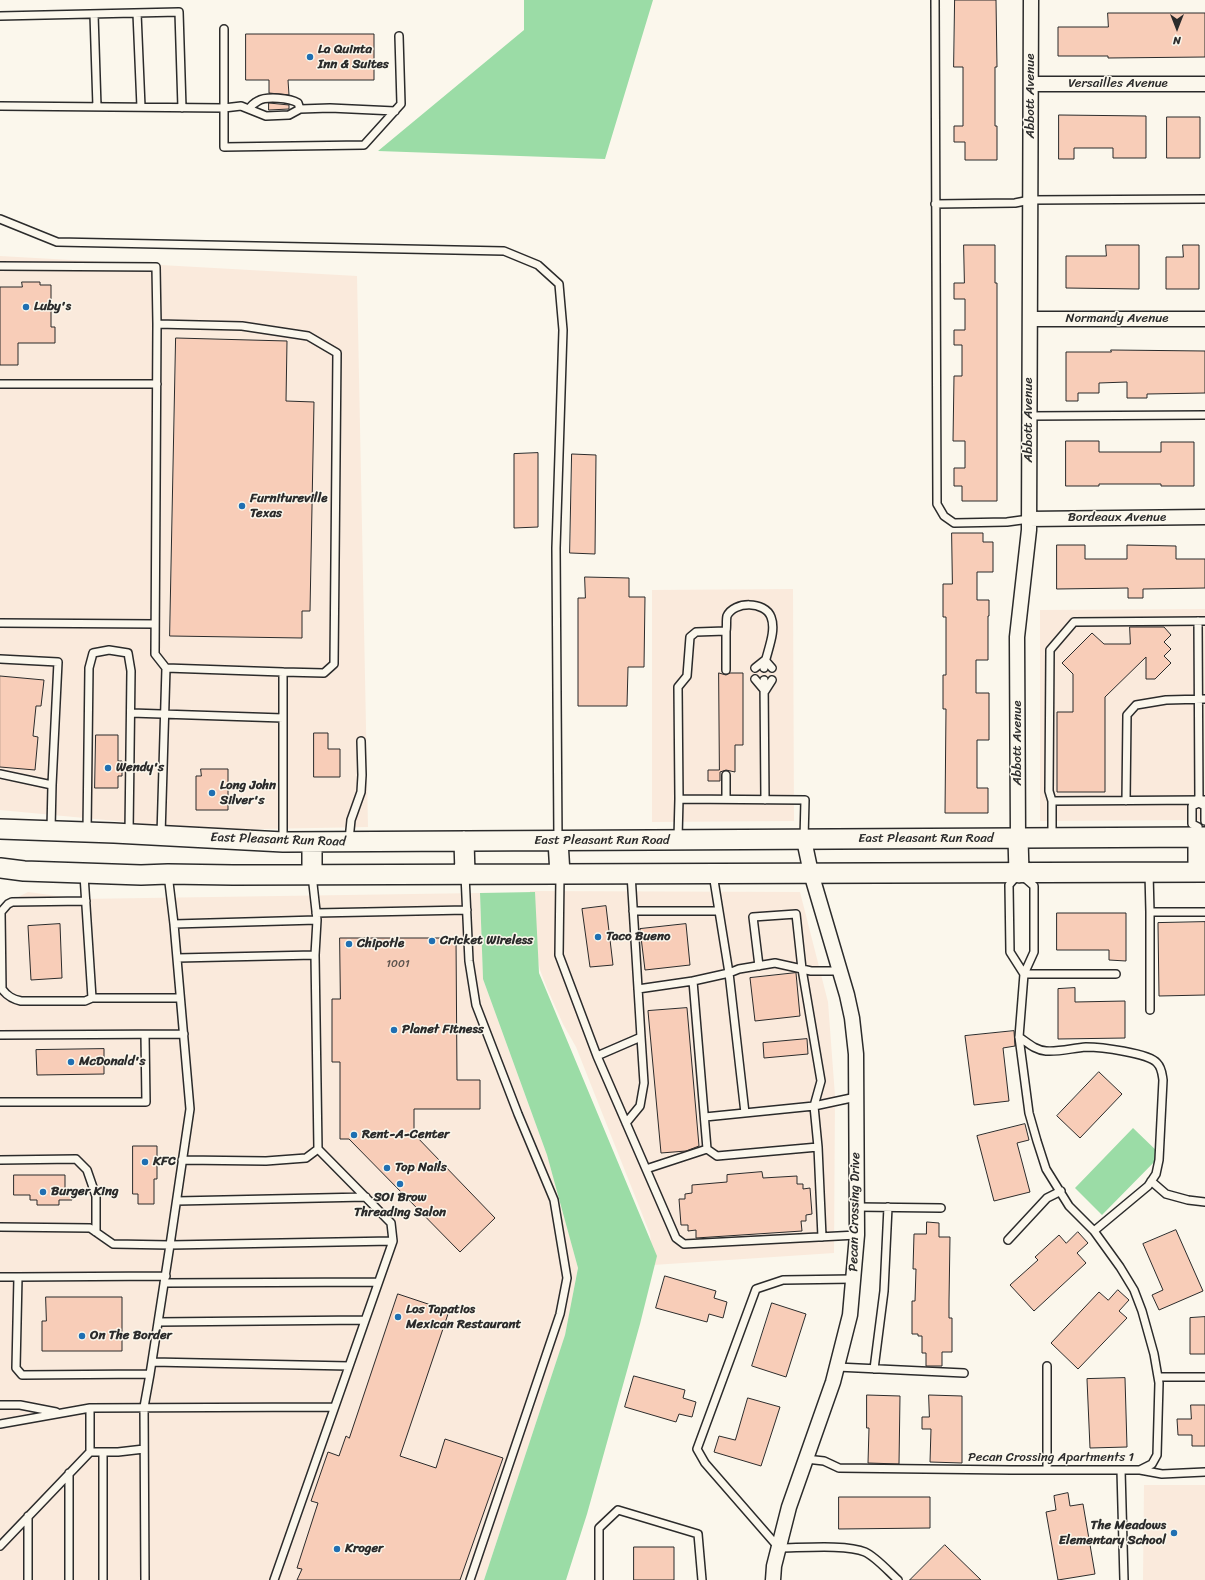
<!DOCTYPE html>
<style>
body{margin:0}
#map{position:relative;width:1205px;height:1580px;overflow:hidden;background:#fbf7ec;font-family:Sriracha,sans-serif}
canvas{display:block}
.north{position:absolute;left:1157px;top:8px;width:40px;height:40px;-webkit-text-stroke:3px #fbf7ec;paint-order:stroke;rotate:180deg;font-size:11px;font-weight:700;line-height:16px;text-align:center;color:#2b2b2b}
.north::after{content:'';display:block;margin:auto;width:14px;height:18px;background:#2b2b2b;clip-path:polygon(50% 0,100% 100%,50% 72%,0 100%)}
</style>
<div id="map">
<canvas width="1205" height="1580"></canvas>
<div class="north">N</div>
</div>
<script>
const context = document.querySelector('canvas').getContext('2d');
context.lineJoin = 'round';
function fillPath(path, color) {
  context.fillStyle = color;
  context.fill(path, 'evenodd');
}
function trace(path, color, width, dash) {
  context.strokeStyle = color;
  context.lineWidth = width;
  context.lineCap = dash ? 'butt' : 'round';
  context.setLineDash(dash || []);
  context.stroke(path);
}
function label(font, color, halo, rows, align = 'center') {
  context.font = font + ' Sriracha,sans-serif';
  context.lineWidth = 3;
  context.setLineDash([]);
  context.textBaseline = 'middle';
  context.strokeStyle = halo;
  context.fillStyle = color;
  for (const [text, x, y, turn = 0] of rows) {
    context.save();
    context.translate(x, y);
    context.rotate((+turn || 0) * Math.PI / 180);
    context.textAlign = isNaN(turn) ? turn : align;
    if (halo) context.strokeText(text, 0, 0);
    context.fillText(text, 0, 0);
    context.restore();
  }
}
fillPath(new Path2D(`
 M0,256L357,276L368,827L211,830L0,810Z
 M793,589L794,821L652,822V590Z
 M1205,609V820L1040,821V610Z
 M530,891L800,892L828,1002L835,1096L834,1253L653,1265L650,1234L576,1047L563,1024L547,988L540,970L532,931Z
 M28,892L79,899L480,893L483,979L547,1155L578,1268L565,1335L484,1580H0V906Z
 M1144,1485H1205V1580H1143Z`), '#faeadc');
fillPath(new Path2D(`
 M524,0H653L605,159L378,151L524,30Z
 M535,892L539,973L657,1256L640,1324L587,1514L566,1580H484L565,1335L578,1268L547,1155L483,979L480,893Z
 M1133,1128L1161,1155L1102,1215L1075,1188Z`), '#9bdca6');
const building = new Path2D(`
 M955,0H996L997,67H995V126H997V160H965V142H954V126H963V67H954Z
 M1108,13H1205V57L1108,58V56H1058V27H1108Z
 M246,34H374V80H288L289,95L269,93V80H246Z
 M269,103L289,105V109L269,110Z
 M1059,115L1146,116V158H1113V148H1074V159H1059Z
 M1167,117H1200V158H1167Z
 M964,245H995V283H997V501H962V486H954V468H965V441H953L954,376H962V345H954V330H965V299H954V283H964Z
 M1106,245H1139V289L1066,288V256H1106Z
 M1183,245H1199V289H1166V257H1183Z
 M22,282H40V285H51V327H55V343H18V365H0V287H22Z
 M176,338L287,341L286,401L314,402L310,611H302V638L170,636Z
 M1111,350L1205,351V393L1147,394V398H1127V382L1099,383V393H1078V401H1066V352H1111Z
 M1066,441H1099V452H1161V442H1194V486H1161V484H1099V486H1066Z
 M538,453V527L514,528V454Z
 M572,454L596,455L595,554L570,553Z
 M952,533H983V542H993V572H977V600H989V616H988V660H976V693H989V740H977V788H988V813H945L946,709H943V675H946V617H943V584H952Z
 M1057,545H1085V559H1127V545L1176,546V559H1205V588L1143,589V598H1128V588L1057,589Z
 M585,577L629,578V597H645L644,667H628L627,706H578V598H585Z
 M1130,627H1164L1171,635L1164,642L1171,649L1164,656L1171,663L1155,679H1146V657L1105,697V792H1057V712H1073V674L1062,663L1092,633L1104,644H1130Z
 M719,673L726,675L730,673H743V745H735V772L726,770L720,772V781H708V770H719Z
 M0,676L44,680L41,706H36L33,736L38,737L35,770L0,767Z
 M314,733H328V749H340V777H314Z
 M96,735H118V761H122V776H118V788H95Z
 M201,769H228V810H196V776H201Z
 M606,906L613,965L590,967L582,909Z
 M1057,913H1126V961L1109,960V950H1057Z
 M1205,922V995L1159,996L1158,923Z
 M60,924L62,978L31,980L28,926Z
 M686,924L690,965L645,970L640,929Z
 M340,938H456L457,1080H480V1109H414V1134L495,1218L460,1252L349,1139H340V1062H332V999H340Z
 M796,973L800,1016L755,1021L750,978Z
 M1075,988V1002L1125,1001V1038L1058,1039V989Z
 M687,1008L699,1146L686,1151L661,1153L648,1011Z
 M1014,1031L1015,1046L1003,1048L1009,1101L974,1105L965,1036Z
 M807,1039L808,1054L764,1058L763,1043Z
 M104,1049V1074L37,1075L36,1050Z
 M1099,1072L1122,1094L1080,1138L1057,1116Z
 M1025,1124L1029,1140L1017,1143L1030,1192L994,1201L977,1136Z
 M133,1146H157V1179H154V1204H138V1194H133Z
 M762,1172L763,1178L797,1176V1184H803V1189L810,1188L812,1214L806,1215V1221H801L802,1231L696,1238V1230L688,1231V1225H681L679,1199H685V1194L692,1193V1185L727,1182V1175Z
 M14,1175H65V1189H72V1200H59V1205H37V1200H30V1195H14Z
 M927,1222L939,1223V1237H950L949,1301V1318H952V1352H942V1366H926V1353H922V1336H918V1334H912V1301H915L916,1269H913L914,1234H926Z
 M1176,1230L1203,1291L1159,1310L1152,1295L1163,1290L1143,1244Z
 M1078,1232L1088,1243L1077,1253L1086,1263L1034,1311L1010,1285L1038,1260L1035,1257L1059,1235L1066,1243Z
 M665,1276L716,1291L714,1298L727,1302L723,1318L709,1314L707,1322L656,1308Z
 M1118,1290L1129,1300L1119,1311L1127,1318L1078,1369L1051,1343L1099,1292L1108,1300Z
 M398,1294L449,1311L400,1456L436,1468L445,1439L503,1458L460,1580H297L302,1569L297,1568L318,1503L311,1501L328,1452L339,1456L346,1436L349,1438Z
 M46,1297H122V1351H42V1321H46Z
 M772,1303L806,1314L786,1377L752,1366Z
 M1205,1317V1354H1190V1318Z
 M634,1376L685,1390L683,1398L696,1402L692,1417L679,1414L676,1422L625,1407Z
 M1125,1378L1127,1447L1090,1448L1087,1379Z
 M867,1395L900,1396L899,1464L868,1463L869,1428H867Z
 M929,1395L962,1396V1463L930,1462L931,1429H922V1417H929Z
 M748,1398L780,1407L761,1466L714,1452L719,1436L735,1440Z
 M1191,1405H1205V1446H1192V1435H1178L1177,1419H1191Z
 M1068,1493L1070,1506L1083,1504L1095,1574L1058,1580L1046,1512L1056,1510L1054,1496Z
 M839,1497H930V1528L839,1529Z
 M945,1545L981,1580H910Z
 M634,1547H674V1580H634Z`);
fillPath(building, '#f8cdb8');
trace(building, '#2b2b2b', 1);
const lane = new Path2D(`
 M935,0L937,504L944,516L954,523L1007,522L1029,519
 M137,13L141,107
 M94,14L97,107
 M0,16L179,12L182,108
 M224,29V108L241,106L266,116L289,115L300,109L330,108L395,111
 M0,106L224,108V147L364,145L401,104L399,36
 M249,109C251,106 254,103 258,101C266,96 290,98 298,103L300,109
 M935,204L1015,203L1030,200L1205,199
 M0,219L57,242L504,251L538,265L559,284L563,330L556,548L558,841
 M0,266L156,267L157,324
 M0,384H157
 M1029,416L1205,415
 M1198,621L1199,803
 M0,623L155,624
 M726,631V670
 M0,659L58,662L52,785
 M765,660L772,668
 M166,668L155,654L157,324L242,326L308,336L337,353L334,664L324,673L283,672
 M755,668L765,660
 M755,679L765,691
 M764,680L765,800
 M765,691L772,680
 M131,713L283,718
 M0,774L52,785L51,829
 M679,799L678,687L687,676L690,637L696,632L726,631C727,627 726,620 727,616C734,601 765,601 771,617C777,632 766,653 764,668
 M726,799V775
 M1052,801L1049,791L1050,650L1074,622L1205,621
 M1126,801L1127,715L1136,705L1166,700L1205,699
 M1198,827L1192,824V806L1199,803L1205,806V821
 M87,831L89,668L93,653L109,650L128,653L131,671L129,833
 M161,835L166,668L283,672V842
 M678,838L679,799L805,800L804,839
 M1052,838V801L1205,800
 M349,840L351,820L361,792L362,775L361,741
 M1149,873L1150,912H1205
 M631,874L641,1037L597,1056L676,1238L684,1244L857,1235
 M713,874L729,973L739,969L775,963L811,971H840
 M84,875L92,998H180
 M465,875L469,961L476,1005L518,1114L554,1200L567,1278L560,1314L470,1580
 M560,876L559,955L597,1056
 M86,901L12,902L8,904L1,912L2,989C7,996 12,999 21,1001H85L92,998
 M633,911H719
 M1150,912V1010
 M316,913L467,910
 M174,924L317,920
 M177,958L315,955
 M759,966L753,917L796,914L802,969L821,1081L814,1106L856,1097
 M1024,974H1116
 M638,989L693,981
 M0,1035L184,1034
 M1019,1037C1028,1043 1035,1050 1046,1051C1059,1052 1073,1048 1086,1047C1100,1047 1149,1053 1157,1063C1162,1068 1162,1074 1163,1080L1159,1160L1156,1174L1148,1186L1094,1231
 M0,1102H146L145,1035
 M705,1117L814,1106L818,1147L717,1156L707,1149L693,981L729,973L745,1113
 M626,1123L640,1106L644,1083L641,1037
 M818,1147L822,1237
 M0,1160L76,1159L87,1170L96,1196V1232
 M182,1160L266,1161L306,1158L318,1149
 M646,1169L707,1149
 M1151,1181L1166,1194L1188,1200L1205,1202
 M177,1201L366,1197
 M857,1207L941,1208
 M0,1227L90,1228L113,1244L170,1245L190,1109L174,924L168,874
 M1008,1240L1047,1198L1061,1191
 M166,1276L18,1277L16,1368L22,1375L150,1374L170,1245L393,1241
 M0,1277H18
 M853,1279L783,1280L756,1289L697,1449L705,1463L779,1548C800,1548 847,1544 865,1552C876,1557 889,1572 898,1580
 M164,1283L378,1282
 M158,1322L365,1320
 M152,1362L349,1366
 M1047,1366V1470
 M837,1367L964,1373
 M874,1369L884,1291L888,1207
 M1158,1377H1205
 M0,1405H20L56,1412
 M0,1424L90,1408L334,1407
 M90,1452H118L144,1449
 M103,1453V1580
 M806,1459L824,1461L839,1468L1011,1470H1140L1152,1464L1157,1455L1159,1383L1154,1354L1142,1311L1134,1290L1120,1267L1094,1231L1069,1206L1046,1169L1037,1141L1029,1113L1019,1037L1024,974L1034,952V886L1019,873L1009,885L1010,952L1024,974
 M1121,1470L1124,1580
 M1140,1470L1162,1474L1205,1472
 M0,1546L90,1452V1408
 M28,1580V1516
 M69,1580V1473
 M145,1580L144,1407L150,1374
 M274,1580L393,1241L391,1223L318,1149L315,955L317,920L312,875
 M599,1580V1528L618,1510L698,1534L702,1580`);
const street = new Path2D(`
 M1031,84H1205
 M1030,319H1205
 M1029,519L1205,517
 M1018,838L1017,637L1029,530L1031,0
 M773,1580L774,1566L789,1507L833,1382L850,1315L857,1235L856,1054L852,1018L847,995L811,873L804,840`);
const secondary = new Path2D(`
 M0,829L114,833L283,842L1205,837
 M1198,837V872
 M1018,838L1019,873
 M464,841L465,874
 M558,841L560,874
 M312,842V874
 M0,868L24,871L141,875L168,874L233,875L1205,872`);
trace(lane, '#2b2b2b', 10);
trace(street, '#2b2b2b', 17);
trace(secondary, '#2b2b2b', 22);
trace(lane, '#fbf7ec', 7);
trace(street, '#fbf7ec', 14);
trace(secondary, '#fbf7ec', 19);
for (const [x, y, r, color] of [
 [310,57,4,"#1f6fb2"],
 [26,307,4,"#1f6fb2"],
 [242,506,4,"#1f6fb2"],
 [108,768,4,"#1f6fb2"],
 [212,793,4,"#1f6fb2"],
 [598,937,4,"#1f6fb2"],
 [432,941,4,"#1f6fb2"],
 [349,944,4,"#1f6fb2"],
 [394,1030,4,"#1f6fb2"],
 [71,1062,4,"#1f6fb2"],
 [354,1135,4,"#1f6fb2"],
 [145,1162,4,"#1f6fb2"],
 [387,1168,4,"#1f6fb2"],
 [400,1184,4,"#1f6fb2"],
 [43,1192,4,"#1f6fb2"],
 [398,1317,4,"#1f6fb2"],
 [82,1336,4,"#1f6fb2"],
 [1174,1533,4,"#1f6fb2"],
 [337,1549,4,"#1f6fb2"]
]) {
  const dot = new Path2D();
  dot.arc(x, y, r, 0, 2 * Math.PI);
  context.fillStyle = color;
  context.fill(dot);
  trace(dot, '#fbf7ec', 1.5);
}
label('11px', '#5e544e', null, [
 ["1001",398,964]
]);
label('bold 13px', '#2b2b2b', '#fbf7ec', [
 ["La Quinta",318,50],
 ["Inn & Suites",318,65],
 ["Luby's",34,307],
 ["Furnitureville",250,499],
 ["Texas",250,514],
 ["Wendy's",116,768],
 ["Long John",220,786],
 ["Silver's",220,801],
 ["Taco Bueno",606,937],
 ["Cricket Wireless",440,941],
 ["Chipotle",357,944],
 ["Planet Fitness",402,1030],
 ["McDonald's",79,1062],
 ["Rent-A-Center",362,1135],
 ["KFC",153,1162],
 ["Top Nails",395,1168],
 ["Burger King",51,1192],
 ["SOI Brow",400,1198,"center"],
 ["Threading Salon",400,1213,"center"],
 ["Los Tapatios",406,1310],
 ["Mexican Restaurant",406,1325],
 ["On The Border",90,1336],
 ["The Meadows",1166,1526,"right"],
 ["Elementary School",1166,1541,"right"],
 ["Kroger",345,1549]
], 'left');
label('13px', '#2b2b2b', '#fbf7ec', [
 ["Versailles Avenue",1118,84],
 ["Abbott Avenue",1031,96,-90],
 ["Normandy Avenue",1117,319],
 ["Abbott Avenue",1029,420,-90],
 ["Bordeaux Avenue",1117,518],
 ["Abbott Avenue",1018,743,-90],
 ["East Pleasant Run Road",926,839],
 ["East Pleasant Run Road",278,840,2],
 ["East Pleasant Run Road",602,841],
 ["Pecan Crossing Drive",855,1212,-89],
 ["Pecan Crossing Apartments 1",1051,1458]
]);
</script>
